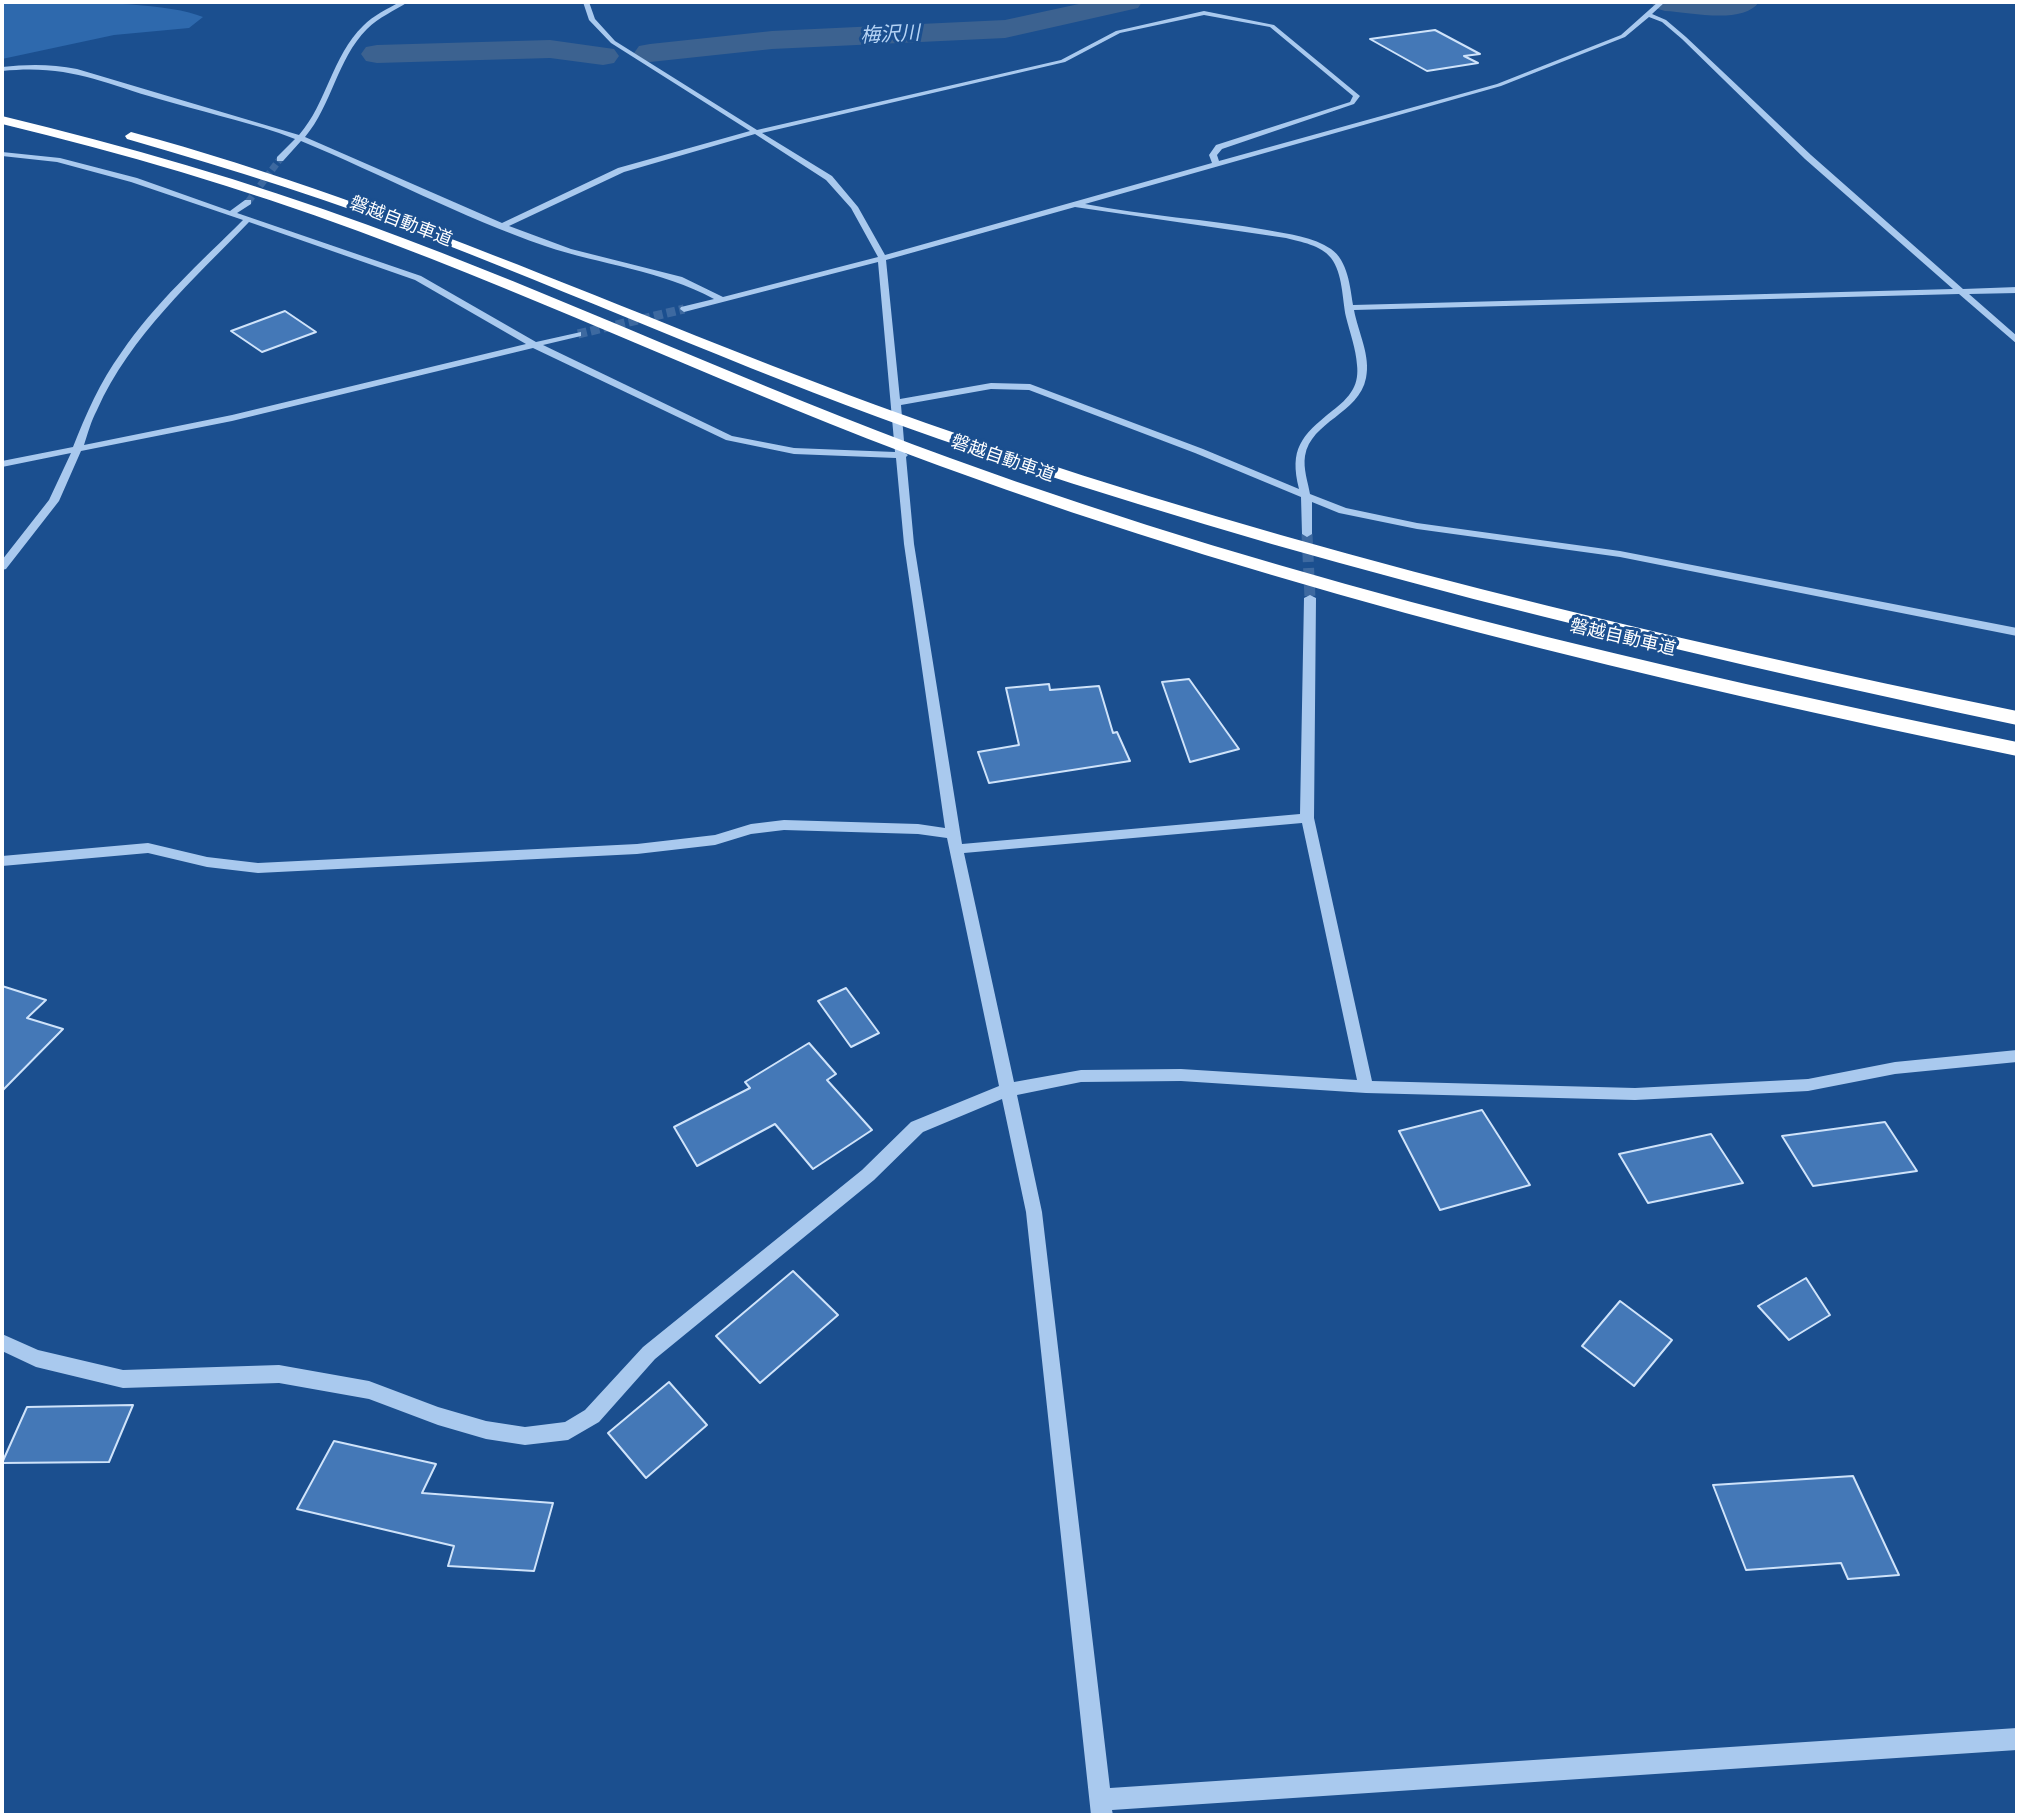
<!DOCTYPE html>
<meta charset="utf-8">
<style>
body{margin:0}
#map{position:relative;width:2019px;height:1817px;overflow:hidden;background:#1b4f8f;font-family:Barlow,sans-serif}
canvas{display:block}
.frame{position:absolute;inset:0;border:4px solid #fff;pointer-events:none}
</style>
<div id="map">
<canvas width="2019" height="1817"></canvas>
<div class="frame"></div>
</div>
<script>
const context = document.querySelector('canvas').getContext('2d');
context.lineJoin = 'round';
function fillPath(path, color) {
  context.fillStyle = color;
  context.fill(path, 'evenodd');
}
function trace(path, color, width, dash) {
  context.strokeStyle = color;
  context.lineWidth = width;
  context.lineCap = dash ? 'butt' : 'round';
  context.setLineDash(dash || []);
  context.stroke(path);
}
function label(font, color, halo, rows, align = 'center') {
  context.font = font + ' Barlow,"Noto Sans JP",sans-serif';
  context.lineWidth = 6;
  context.setLineDash([]);
  context.textBaseline = 'middle';
  context.strokeStyle = halo;
  context.fillStyle = color;
  for (const [text, x, y, turn = 0] of rows) {
    context.save();
    context.translate(x, y);
    context.rotate((+turn || 0) * Math.PI / 180);
    context.textAlign = isNaN(turn) ? turn : align;
    if (halo) context.strokeText(text, 0, 0);
    context.fillText(text, 0, 0);
    context.restore();
  }
}
fillPath(new Path2D(`
 M2,2C51,2 164,0 203,17L189,28L114,35L2,59Z`), '#2e69ad');
fillPath(new Path2D(`
 M1088,2H1142L1138,8L1005,38L772,49L650,62L639,60L634,53L639,46L650,44L772,31L1005,20Z
 M1651,2H1759C1743,25 1690,12 1665,11L1655,8Z
 M550,40L614,49L619,56L614,63L603,65L550,58L377,63L366,61L361,54L366,47L377,45Z`), '#3c6290');
const building = new Path2D(`
 M1435,30L1480,54L1464,56L1478,63L1427,71L1370,39Z
 M285,311L316,332L262,352L231,331Z
 M1189,679L1239,749L1190,762L1162,682Z
 M1049,684L1050,690L1099,686L1113,733L1117,732L1130,761L989,783L978,752L1019,745L1006,688Z
 M2,986L46,1000L27,1018L63,1029L2,1091Z
 M846,988L879,1033L851,1047L818,1001Z
 M809,1043L836,1074L827,1080L872,1130L813,1169L775,1124L697,1166L674,1127L750,1088L745,1082Z
 M1482,1110L1530,1185L1440,1210L1399,1131Z
 M1885,1122L1917,1171L1813,1186L1782,1136Z
 M1711,1134L1743,1183L1648,1203L1619,1154Z
 M793,1271L838,1315L760,1383L716,1336Z
 M1806,1278L1830,1315L1789,1340L1758,1306Z
 M1620,1301L1672,1340L1634,1386L1582,1346Z
 M669,1382L707,1425L646,1478L608,1433Z
 M133,1405L109,1462L2,1463L27,1407Z
 M334,1441L436,1464L422,1493L553,1503L534,1571L448,1566L454,1546L297,1509Z
 M1853,1476L1899,1575L1848,1579L1841,1563L1746,1570L1713,1485Z`);
fillPath(building, '#4478b7');
trace(building, '#cfe3fa', 2);
trace(new Path2D(`
 M248,202L280,159`), '#3d69a0', 7, [7, 3]);
trace(new Path2D(`
 M578,334L684,309`), '#3d69a0', 9, [9, 4]);
trace(new Path2D(`
 M1307,534L1310,598`), '#3d69a0', 11, [11, 6]);
fillPath(new Path2D(`
 M400,2H408C394,11 379,17 367,29C337,59 332,105 305,137L502,223L618,168L750,131L611,43L589,20L583,2H589L595,19L615,41L757,130L1061,60L1116,31L1204,11L1274,25L1360,96L1354,104L1222,149L1217,155L1219,161L1497,84L1621,35L1658,2H1665L1652,14L1666,20L1686,37L1811,155L1963,289L2017,287V293L1969,294L2017,336V344L1959,294L1354,310C1358,332 1371,356 1366,378C1359,414 1311,421 1305,456C1303,469 1308,482 1310,494L1346,508L1417,523L1620,551L2017,628V636L1620,557L1417,529L1339,513L1312,502V534L1307,537L1302,534L1301,497L1195,453L1029,390L991,389L901,405L905,453L908,455L906,457L914,544L962,844L1300,814L1304,598L1310,595L1316,598L1314,818L1372,1081L1635,1088L1808,1079L1895,1062L2017,1050V1062L1895,1074L1808,1091L1635,1100L1366,1093L1181,1081L1081,1082L1017,1095L1042,1212L1110,1788L2017,1728V1750L1112,1810L1113,1815H1091L1026,1212L1002,1099L923,1132L874,1180L655,1359L599,1422L568,1440L525,1445L486,1439L438,1425L369,1399L279,1383L123,1388L36,1367L2,1351V1334L38,1350L123,1370L279,1365L369,1381L438,1407L486,1421L525,1427L565,1422L585,1410L643,1347L862,1170L911,1122L999,1086L947,838L918,834L784,830L751,834L715,845L637,854L258,873L207,867L148,853L2,866V856L148,843L207,857L258,863L637,844L715,835L751,824L784,820L918,824L945,828L904,544L896,458L794,454L726,440L533,348L232,421L81,451L59,501L6,569L2,570V560L49,500L71,453L2,467V461L73,447C86,414 100,382 121,353C154,304 201,262 243,220L131,182L57,162L2,156V152L60,158L137,178L230,211L245,200H251V204L237,213L421,276L536,342L581,332V336L543,345L732,436L794,448L895,452L878,262L684,312L680,309L681,307L714,299C661,270 601,265 545,246C461,217 383,175 301,141L283,161H277V157L295,139L279,133C240,120 199,111 159,99C100,82 67,64 2,71V67C28,64 52,64 77,69L299,135C327,103 332,56 363,26C374,15 387,9 400,2ZM1204,15L1270,27L1353,96L1350,102L1216,145L1209,155L1212,163L885,255L858,207L832,176L762,133L1065,62L1120,33ZM1649,17L1662,22L1682,39L1805,159L1953,289L1353,305C1350,287 1348,261 1331,249C1314,237 1288,234 1267,230C1207,219 1145,216 1085,204L1501,86L1625,37ZM755,134L826,180L851,208L878,257L723,297L682,277L571,249L509,226L624,172ZM1075,207L1286,238C1301,242 1321,245 1331,258C1343,274 1342,298 1346,317C1350,333 1356,349 1357,365C1358,373 1357,382 1353,389C1348,398 1340,405 1332,411C1301,436 1289,449 1299,489L1203,449L1030,384L991,383L900,399L886,260ZM249,222L415,280L526,344L232,415L84,445C88,433 91,421 97,410C130,336 194,279 249,222ZM1302,823L1357,1080L1181,1069L1081,1070L1014,1082L964,853Z`), '#a9c9ee');
fillPath(new Path2D(`
 M2,116C126,146 248,181 368,225C565,297 754,387 950,458C1296,584 1657,668 2017,742V756C1653,681 1289,594 940,466C743,394 554,303 358,231C242,188 123,153 2,124Z
 M131,132C413,208 676,337 952,432C1300,552 1657,637 2017,711V725C1653,648 1291,561 939,439C770,380 606,307 439,242C336,202 232,169 127,139L125,136Z`), '#fff');
label('18px', '#fff', '#1b4f8f', [
 ["磐越自動車道",401,221,21],
 ["磐越自動車道",1003,458,19],
 ["磐越自動車道",1623,637,13]
]);
label('italic 20px', '#b5d3f5', '#1b4f8f', [
 ["梅沢川",890,34,-3]
]);
</script>
